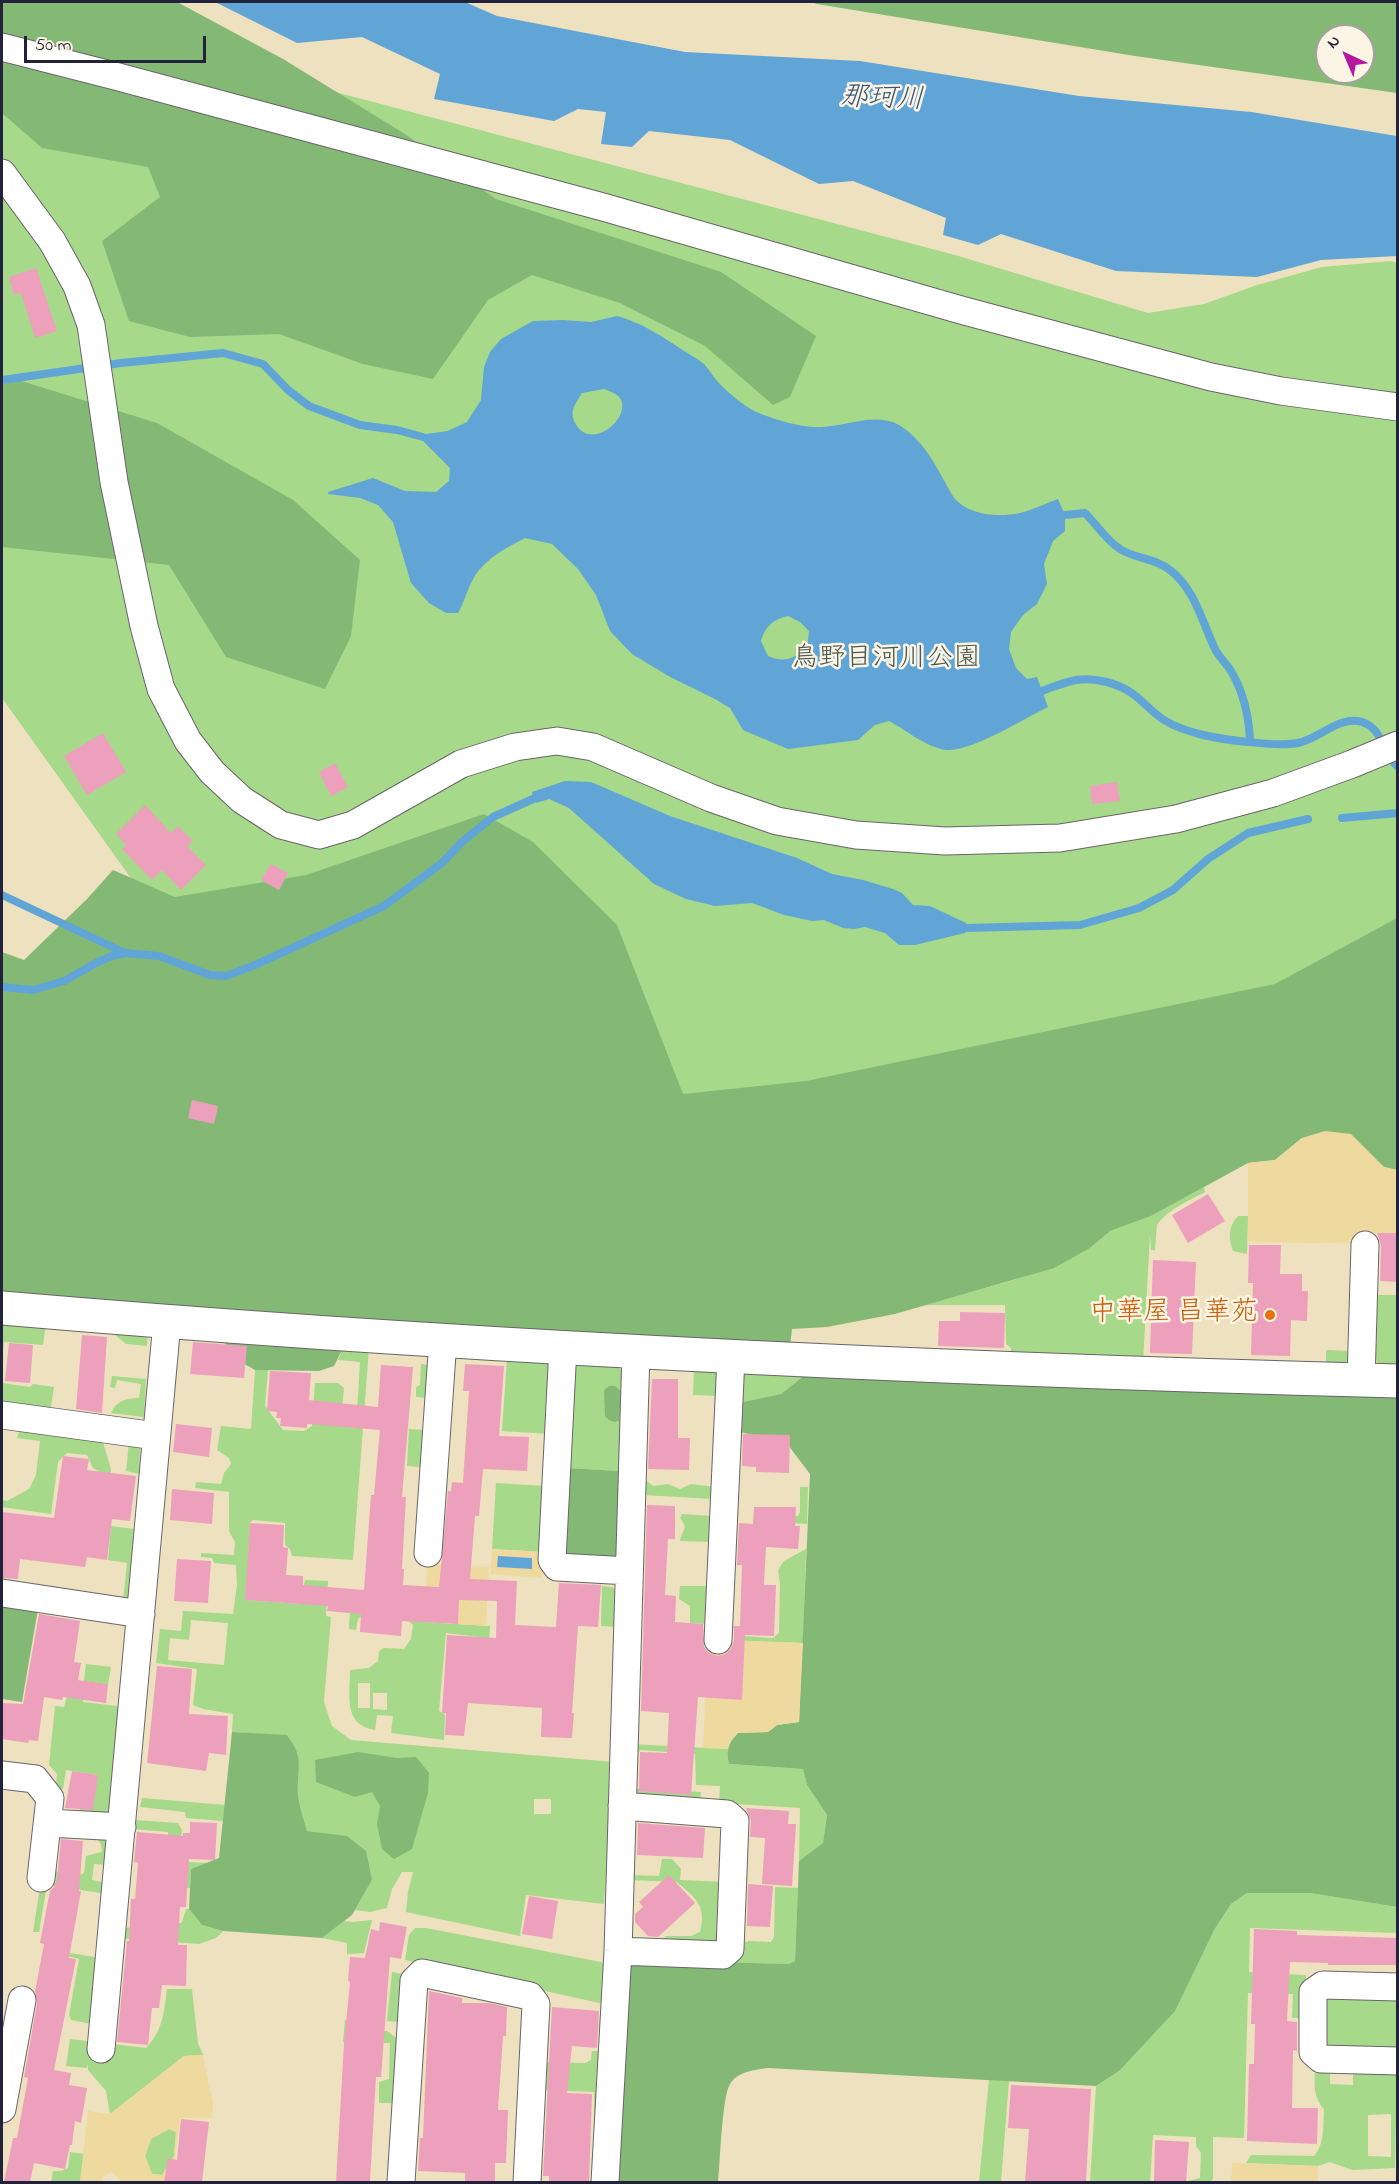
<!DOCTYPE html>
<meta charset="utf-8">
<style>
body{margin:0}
#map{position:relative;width:1399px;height:2184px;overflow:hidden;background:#ede1bf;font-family:"Indie Flower",sans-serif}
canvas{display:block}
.frame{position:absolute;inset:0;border:3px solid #22223b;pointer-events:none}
.north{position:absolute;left:1315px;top:24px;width:60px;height:60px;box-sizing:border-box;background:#fcf5e5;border:2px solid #a5a1a1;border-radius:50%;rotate:316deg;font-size:16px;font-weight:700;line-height:24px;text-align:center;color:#22223b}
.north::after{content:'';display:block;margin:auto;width:21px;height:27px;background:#b5179e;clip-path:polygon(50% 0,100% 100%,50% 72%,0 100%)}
.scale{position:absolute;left:24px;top:36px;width:182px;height:27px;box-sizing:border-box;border:3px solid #22223b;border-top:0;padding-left:8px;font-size:18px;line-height:21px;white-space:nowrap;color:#22223b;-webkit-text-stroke:4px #fcf5e5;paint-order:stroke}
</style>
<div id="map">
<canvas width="1399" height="2184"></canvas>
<div class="frame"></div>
<div class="north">N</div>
<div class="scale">50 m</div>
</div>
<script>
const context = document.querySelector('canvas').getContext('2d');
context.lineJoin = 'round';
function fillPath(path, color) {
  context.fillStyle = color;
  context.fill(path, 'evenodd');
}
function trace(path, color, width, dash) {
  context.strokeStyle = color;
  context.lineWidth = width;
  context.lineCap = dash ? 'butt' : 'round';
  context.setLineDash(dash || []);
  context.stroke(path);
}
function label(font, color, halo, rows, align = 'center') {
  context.font = font + ' "Indie Flower","Klee One",sans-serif';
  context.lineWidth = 5;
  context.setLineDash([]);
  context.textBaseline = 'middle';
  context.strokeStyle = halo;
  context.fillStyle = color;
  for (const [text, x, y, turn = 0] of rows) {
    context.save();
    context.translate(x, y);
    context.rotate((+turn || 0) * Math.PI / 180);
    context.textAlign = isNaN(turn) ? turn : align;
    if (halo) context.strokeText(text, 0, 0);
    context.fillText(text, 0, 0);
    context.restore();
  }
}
fillPath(new Path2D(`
 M2,2H103L339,93L955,255L1148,313L1204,304L1257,285L1322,267L1391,261L1397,263V951L1268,1003L678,1103L308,889L153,909L2,698Z
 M1204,1187L1205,1192C1189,1201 1168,1209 1157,1225L1155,1250H1151L1150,1235L1143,1362L1010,1358L1011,1348L1006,1344L1005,1305H925L1014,1280L1090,1248L1109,1231L1151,1216Z
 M1238,1216H1248L1247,1254L1233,1251C1228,1238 1228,1227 1238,1216Z
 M1373,1295H1397V1367H1381L1371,1354Z
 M2,1319L46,1323L43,1345L4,1342L2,1356Z
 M110,1331L148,1333L147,1346L126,1344Z
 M345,1344L369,1348L353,1560L292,1556L290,1549L285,1545V1523L253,1520L250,1523L246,1600L301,1604L305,1580L328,1581L326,1616L331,1617L324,1702L332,1726L351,1740L614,1762L604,1904L526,1895L520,1936L406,1912L408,1892L413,1872H402L392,1889L387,1908L370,1912L355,1910L372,1880L342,1836L307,1831C304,1819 299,1806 298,1794C297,1770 304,1758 288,1736L232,1732L233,1714L203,1709L193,1705L197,1669L156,1663L160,1629L181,1631L183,1611L233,1614L237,1585L236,1565L214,1563L212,1558L201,1557V1553L234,1555L235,1542L229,1531V1492L195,1488L196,1482L221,1484L224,1473L231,1464L229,1458L217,1450L221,1426L251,1429L255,1370H268L265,1406L283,1430L304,1431L312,1426L315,1383H338L344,1388L340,1426L356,1428L360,1362L338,1360ZM191,1620L228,1623L224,1665L168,1660L170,1638L189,1640ZM534,1799H551V1814H534Z
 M1326,1350L1352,1351V1356L1341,1366H1326Z
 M507,1359L547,1361L552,1368L549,1434L502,1431Z
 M578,1361L614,1362L623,1373L619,1471L567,1468L570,1371Z
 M421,1364L431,1365L429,1398L416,1397V1387L420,1385Z
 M694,1367L713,1369L719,1377L718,1396L693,1395Z
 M747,1370H811L781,1394L738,1403L739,1377Z
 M112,1376L146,1379L144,1417L111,1413C116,1401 127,1398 139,1398L141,1384L117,1380L115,1388L110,1387Z
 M2,1383L30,1387L33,1384L54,1387L50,1413L2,1407Z
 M20,1429L103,1442L111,1469L105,1513L100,1472L93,1468L87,1455L67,1453L58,1462L51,1514L2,1507V1500L7,1501L29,1489L36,1475L40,1441L17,1438Z
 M409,1429L423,1430L420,1467L407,1466Z
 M129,1442H135L140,1448L139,1474L126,1471Z
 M643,1478L653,1486L668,1484L680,1489L691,1484L715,1487L713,1499L643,1495Z
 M496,1483L546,1486L543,1552L492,1549Z
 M800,1487H808L807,1524L756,1521L759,1517L798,1516L800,1512Z
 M682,1514L713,1516L712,1542L680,1541C682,1529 689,1530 680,1518Z
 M111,1526L134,1529L130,1599L123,1602L127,1563L108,1560Z
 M806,1549L803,1643L740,1641L741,1636L773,1638L779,1633L780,1584L778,1570L784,1561Z
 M602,1586L612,1587L617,1592V1627L601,1626Z
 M680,1586H709L708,1624L690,1623V1606L679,1599Z
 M350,1606L425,1613L424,1622L490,1626L488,1657L479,1637L446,1633L439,1711L445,1714L444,1740L391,1733L393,1716L377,1715L375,1730C343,1725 350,1696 350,1670L369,1668L378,1661L379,1651L384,1648L404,1649L411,1639L413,1625L407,1619L364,1614L358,1619L356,1630L349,1629ZM358,1683H370V1708H358ZM373,1693H387V1710L373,1709Z
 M86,1664L111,1667L108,1684L84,1681Z
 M70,1684L83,1686V1702L125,1707L112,1809L107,1818L54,1809L57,1774L49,1765L55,1706L64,1707ZM66,1770L98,1775L81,1803L79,1812L56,1809L59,1789H63Z
 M630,1744L728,1749L729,1764L803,1769L807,1785L827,1815L823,1844L799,1861L800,1808L719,1803L720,1786L696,1785L695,1754L640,1750C633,1758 632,1780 637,1789L701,1792L700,1803L635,1800Z
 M142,1798L225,1805L223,1821L186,1818L185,1812L140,1807Z
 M134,1820L178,1823L182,1830L179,1855L186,1862L210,1863L191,1869L190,1888L164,1885L168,1832L132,1829Z
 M106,1832L110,1865L94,1864L92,1880L107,1883V1894L47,1885L54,1867L58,1873L79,1875L84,1873L86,1856L102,1852L101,1845L97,1837Z
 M662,1859H672L681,1869L680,1880L725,1882L724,1938L716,1947L659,1945L666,1936H691L700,1932C707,1905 695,1898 677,1882L630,1880V1875L659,1876Z
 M775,1887L798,1888L795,1961L789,1964L731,1963L740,1944L749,1941L771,1942L774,1937Z
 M40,1888L46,1890L39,1932H33Z
 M1247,1893H1310L1397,1907V1933L1250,1928L1249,1972L1306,1975V2018H1292L1293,1994L1248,1993L1244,2138L1213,2137V2179L1210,2182H1184L1200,2178L1201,2153L1196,2146V2137L1153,2135L1150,2182H1090L1096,2086L1119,2071L1231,1904Z
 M186,1909H189L202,1925L223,1931L216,1938L199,1944L118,1938L121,1928L175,1926L182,1922Z
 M372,1920L364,1953L347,1954V1943L322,1938L344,1921L352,1922Z
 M415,1928H426L601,1962L607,1969L604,2004L405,1960L409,1935Z
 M65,1952L99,1958L96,2025L71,2020L69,2015L79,1959L64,1955Z
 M392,1972L403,1974L398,2022L387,2021Z
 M167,1989H192L198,2043L203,2055L184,2056L110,2114L106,2091L88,2070V2064L87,2068L66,2066L70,2039L146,2048C163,2030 164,2013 167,1989Z
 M1330,1993L1397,1994V2052L1327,2050L1320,2044V2000Z
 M345,2020L370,2030L387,2031L399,2040L397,2103H379V2082L389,2079L390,2043L343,2042Z
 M592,2051H602L599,2139L594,2138V2092L543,2090L544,2062L585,2063L591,2060Z
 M1315,2066L1330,2068V2084L1353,2085V2068L1392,2070L1397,2076L1395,2168L1352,2170L1330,2162L1318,2166L1246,2163L1251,2155L1314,2156C1325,2144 1323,2125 1324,2109C1312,2096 1315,2082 1315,2066ZM1391,2114V2157L1368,2156V2115Z
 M989,2079L1009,2081L1001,2182H979Z
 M169,2129L176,2132L174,2156L162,2175L152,2174L145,2156L151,2139Z
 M70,2152L84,2154L80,2182H51L53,2171H61L68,2168Z`), '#a6d989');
fillPath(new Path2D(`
 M2,2L179,3L283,59L405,134L496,199L721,272L816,336L790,397L773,405L705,346L620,303L532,275L488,300L433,379L363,364L279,334L190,337L129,321L102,241L160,197L148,167L42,148L2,113Z
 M811,2H1397V93L1135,56L817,4ZM1327,36H1363V72H1327Z
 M2,375L157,423L293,500L360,560L351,636L325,689L226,657L169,565L2,547Z
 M484,814L533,842L617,925L683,1094L806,1081L1275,984L1397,918V1170L1384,1167L1302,1138L1275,1160L1248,1163L1151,1216L1110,1231L1090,1248L1054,1268L895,1314L827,1327L792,1329L790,1346L345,1344L334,1366L319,1371L255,1370L241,1362L218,1335L2,1302V952L24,960L87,899L113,870L175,897L306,875Z
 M811,1370L1397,1388V1907L1310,1893H1247L1231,1904L1214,1930L1175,2011L1119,2071L1096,2086L768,2068C755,2070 738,2071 730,2084C722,2096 720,2164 718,2182H617L630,1964L639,1960L789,1964L795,1961L799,1861L823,1843L827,1815L807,1785L803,1769L729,1764C726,1750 728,1743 738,1733L768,1732L777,1725L799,1722L810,1474L785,1441L739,1432L738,1403L781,1394Z
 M609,1386H615L621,1391L619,1421C613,1423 609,1421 605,1416L604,1390Z
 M567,1468L619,1471L618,1554L611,1562L571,1559L563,1552Z
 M2,1603L38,1609L22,1702L2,1699Z
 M232,1732L287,1735C305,1758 297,1767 298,1794C299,1806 304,1819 307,1831L347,1836L366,1851L372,1880L352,1915L322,1938L223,1931L202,1925L189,1909L191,1869L219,1858Z
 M358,1752L397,1758L416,1757L429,1773L428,1793L412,1849L394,1859L382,1849L377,1824L380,1806L372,1792L355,1797L316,1782L315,1760Z`), '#84b975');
fillPath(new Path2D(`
 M1325,1131L1351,1134L1384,1167L1397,1170V1234L1372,1233V1244L1248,1242V1163L1275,1160L1302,1138Z
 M492,1549L543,1552L542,1578L490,1574ZM498,1557L532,1558V1569L498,1567Z
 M427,1564L489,1567L486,1626L424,1622ZM432,1586L460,1588L458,1623L431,1599Z
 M727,1640L803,1643L799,1722L777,1725L768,1732L738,1733L729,1742L728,1749L703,1748L708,1647Z
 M203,2055L213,2104L212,2118H180L172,2182H121L112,2172L103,2177V2182H80L88,2111L110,2114L184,2056ZM169,2129L176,2132L174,2156L162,2175L152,2174L145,2156L151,2139Z
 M1232,2163L1318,2166V2182H1231Z`), '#eeda9e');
fillPath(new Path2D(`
 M215,2H465L497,16L685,52L860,61L1079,96L1251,112L1397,136V256L1321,260L1257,277L1116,271L1001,234L978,245L943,235L946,218L853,181L819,184L730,140L649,131L632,147L601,144L606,112L578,109L554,121L434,99L440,74L362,37L297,43Z
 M617,316C642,323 660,335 681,349C688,354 697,358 704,364C709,369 713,377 718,382C729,394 746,408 761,414C778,420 796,426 814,427C842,429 873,411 899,425C924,440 937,468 951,493C963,515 997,518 1020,513C1033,510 1046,503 1058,499L1065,515V531L1053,541L1044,564L1047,584L1037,604L1023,615L1011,632L1009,649L1016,668L1027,679L1037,677L1048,707C1023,719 973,751 947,750C927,748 906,730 889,721L875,725L858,740L788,749L743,730L730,708L715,699L670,677L632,654L610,631L596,595L578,569L552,544L525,538C508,547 488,557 476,574C468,586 465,601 458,613H446L429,603L411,583L393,522L378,505L360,498L328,494V492L373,478L405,491L436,492L449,481L450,468L423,441V437L426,434L448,431L467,422L481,400L484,367L490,352L501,339L533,321L563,320L591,322ZM604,389C608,391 613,392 617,395C638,412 592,455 575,423C569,411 576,403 582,393ZM788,616L800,622L809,631L807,649C792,659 784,663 768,656L761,641C766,626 772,620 788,616Z
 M565,781L591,782L670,816L797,858L832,874L863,880L893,889L902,893L913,905L930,906L966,923L965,933L915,945H899L885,933L865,927L854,929L843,928L824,920L812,921L784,915L752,903L715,906L686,899L654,884L569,808L549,799L536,803L533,799L532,792Z
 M498,1556L532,1558V1569L497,1567Z`), '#60a5d5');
trace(new Path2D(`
 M2,380L121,363L223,353L263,364L288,390L309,406L360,425L397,430L423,437
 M1065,515L1085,513C1097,525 1106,540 1120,549C1135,559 1155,558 1170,570C1195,589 1202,622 1215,649C1219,657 1226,663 1231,671C1244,693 1249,716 1250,741
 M1042,691C1053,687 1065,682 1076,680C1094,677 1118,683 1133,694C1144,702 1153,713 1164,720C1175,727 1191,732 1203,735C1225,740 1278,747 1298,743C1319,739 1340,715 1362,722C1384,729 1382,754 1398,767
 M1342,818L1398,813
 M2,895L125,953
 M966,928L1080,925L1139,908L1173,890L1208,859L1248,833L1308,819
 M2,987L33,990L64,981L98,962L112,956L125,953L159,956L210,975L226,976L255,965L384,906L442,863L463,841L493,817L533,799`), '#60a5d5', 8);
fillPath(new Path2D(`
 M36,268L57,331L35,338L21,293L14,295L9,277Z
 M103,733L126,772L87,795L64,756Z
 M335,763L348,787L331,796L319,772Z
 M1117,782L1120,801L1092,804L1090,786Z
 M145,805L171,833L178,826L193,841L187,846L206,865L181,890L162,870L152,880L122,849L126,845L116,834Z
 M271,864L288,873L279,890L261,880Z
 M192,1100L218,1106L214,1124L188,1118Z
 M1208,1194L1225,1221L1188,1243L1172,1215Z
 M1377,1233H1398V1282L1380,1281L1381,1245Z
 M1249,1245H1281L1280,1274H1302V1291H1308L1307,1321L1291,1320L1290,1356L1251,1355L1253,1283H1248Z
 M1153,1260L1196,1262L1192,1354L1150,1353Z
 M960,1312L1005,1313L1004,1348L938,1346L939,1321H960Z
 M82,1335L107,1337L102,1413L76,1409Z
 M193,1342L247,1346L244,1378L190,1374Z
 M9,1343L33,1345L30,1383L5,1381Z
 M465,1364L504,1366L499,1436L529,1437L527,1471L483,1469L479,1516H475L470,1579L517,1581L515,1625L556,1627L559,1583L601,1585L598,1627L578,1626L572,1713H574L572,1738L541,1737L542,1708L468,1703L464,1736L445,1735L446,1713H442L447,1635L496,1638L497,1601L459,1600L458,1624L402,1621L401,1636L360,1632L361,1614L327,1611L328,1606L245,1600L250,1523L284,1525L283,1547L288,1548L286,1575L303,1576V1585L364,1590L371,1495H374L380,1430L307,1424V1428L280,1426L281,1418H276L277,1412L267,1411L270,1371L311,1373L309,1400L378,1407L381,1365L413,1367L402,1497H406L402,1569H404L403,1585L439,1587L448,1491H451L452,1482L463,1483L469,1391H463Z
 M652,1379H678V1438H690L689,1470L648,1469Z
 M176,1424L212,1428L209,1457L173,1452Z
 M743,1434L790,1435L789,1473L756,1472V1467L742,1466Z
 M63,1456L89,1459L87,1470L136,1476L130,1521L112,1519L107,1560L87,1557L85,1567L20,1559L18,1579L2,1578V1512L54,1518Z
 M172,1489L214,1493L212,1524L170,1520Z
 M647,1505L675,1506V1539H668L665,1595L676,1596L675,1622L703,1624L704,1647L709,1653L717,1656L725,1654L731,1649L734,1641V1626H740L742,1565H737L739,1523L753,1524L754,1507H796L795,1526H800L798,1549L766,1547L764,1585H776L774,1636L745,1635L742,1700L698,1697L691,1795L639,1791L640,1752L667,1753L669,1713L641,1711Z
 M177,1559L211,1561L208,1603L174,1601Z
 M39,1614L80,1621L74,1662L81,1663L78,1680L108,1684L106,1703L63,1697L62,1700L44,1697L38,1741L29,1740L28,1743L2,1739V1703L23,1704Z
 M157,1666L192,1669L189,1714L228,1716L226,1755L209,1753L206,1771L147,1763Z
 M72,1771L98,1775L93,1810L65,1808Z
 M746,1808L789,1811L788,1824H796L792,1886L762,1884L765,1838L750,1837L751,1821Z
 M190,1822L217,1823L215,1860L189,1859L186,1907H180L178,1945H187L186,1986L162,1985L159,2008H152L148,2045L117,2042L127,1941H129L131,1899H135L138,1863L134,1862L137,1832L183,1836V1833H190Z
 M638,1823L705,1828L703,1858L637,1855Z
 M61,1839L83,1841L79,1891H81L69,1958L76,1959L54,2070L71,2073L69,2085L87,2088L81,2123L75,2121L72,2145H70L65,2169L34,2163L30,2182H4L13,2138H17L28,2078L24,2077L37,2003L35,1992L44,1944L40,1943L50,1891L54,1887L57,1880Z
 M669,1875L695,1903L658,1937L648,1936L635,1922V1914L643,1907L639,1902Z
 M748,1884L773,1886L770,1927L747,1926Z
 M529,1896L558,1901L552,1939L522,1934Z
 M380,1922L407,1927L401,1959L390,1957L381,2077H376L370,2182H336L344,2044L350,1982L348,1981L350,1957L365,1958L371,1929L379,1931Z
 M1254,1929L1297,1931V1935L1398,1938V1965H1328V1963L1290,1962L1287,2021L1297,2022V2051L1293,2050L1292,2108H1318L1317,2144L1247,2141L1249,2064H1254L1255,2024H1251Z
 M429,1991L462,1998V2003H489L507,2007L506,2036H503L498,2110H508L506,2163H495V2182H465V2173L418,2171L420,2138H423Z
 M552,2007L599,2011L597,2048L572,2046L567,2093L592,2094L589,2182H549V2176H543Z
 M1011,2085L1091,2089L1086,2182H1025L1029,2129L1008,2128Z
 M181,2119L209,2122L202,2182H164L168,2158L177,2160Z
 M1155,2140L1189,2142L1186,2182H1154Z`), '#eda0bc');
const minor = new Path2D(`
 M2,47L115,76L603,207L961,310L1211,377L1281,391L1398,407
 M2,173L52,241L77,286L91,325L114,482L144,626L161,689L188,741L212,772L242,800L281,825L319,835L353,825L461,764L515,747L557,741L593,747L711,798L777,821L856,835L945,841L1060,838L1176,819L1273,793L1352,764L1398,745
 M563,1347L552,1560L557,1567L629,1571
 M1361,1380L1365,1245
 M2,1415L156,1436
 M428,1553L443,1340
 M2,1593L141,1614
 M718,1640L731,1357
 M2,1775L35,1779L50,1798L41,1878
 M48,1823L122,1827
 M618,1951L723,1955L730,1949L735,1821L727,1814L622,1806
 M1398,1987L1323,1985L1313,1992V2052L1321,2059L1398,2061
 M101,2049L167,1322
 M2,2109L22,2000
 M401,2182L414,1981L422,1973L530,1996L536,2004L527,2182
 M605,2182L618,1951L636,1352`);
const tertiary = new Path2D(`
 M2,1308C466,1348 932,1369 1398,1381`);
trace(minor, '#696569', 29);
trace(tertiary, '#696569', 35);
trace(minor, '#fff', 27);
trace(tertiary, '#fff', 33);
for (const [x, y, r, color] of [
 [1270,1315,6,"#e8710a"]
]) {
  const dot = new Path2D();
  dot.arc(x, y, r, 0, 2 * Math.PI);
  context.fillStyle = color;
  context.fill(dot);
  trace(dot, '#fcf5e5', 2);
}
label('27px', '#4a5952', '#fcf5e5', [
 ["鳥野目河川公園",886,661]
]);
label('27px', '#c56008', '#fcf5e5', [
 ["中華屋 昌華苑",1258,1315]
], 'right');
label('italic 28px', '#3b5679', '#fcf5e5', [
 ["那珂川",882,101,2]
]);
</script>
